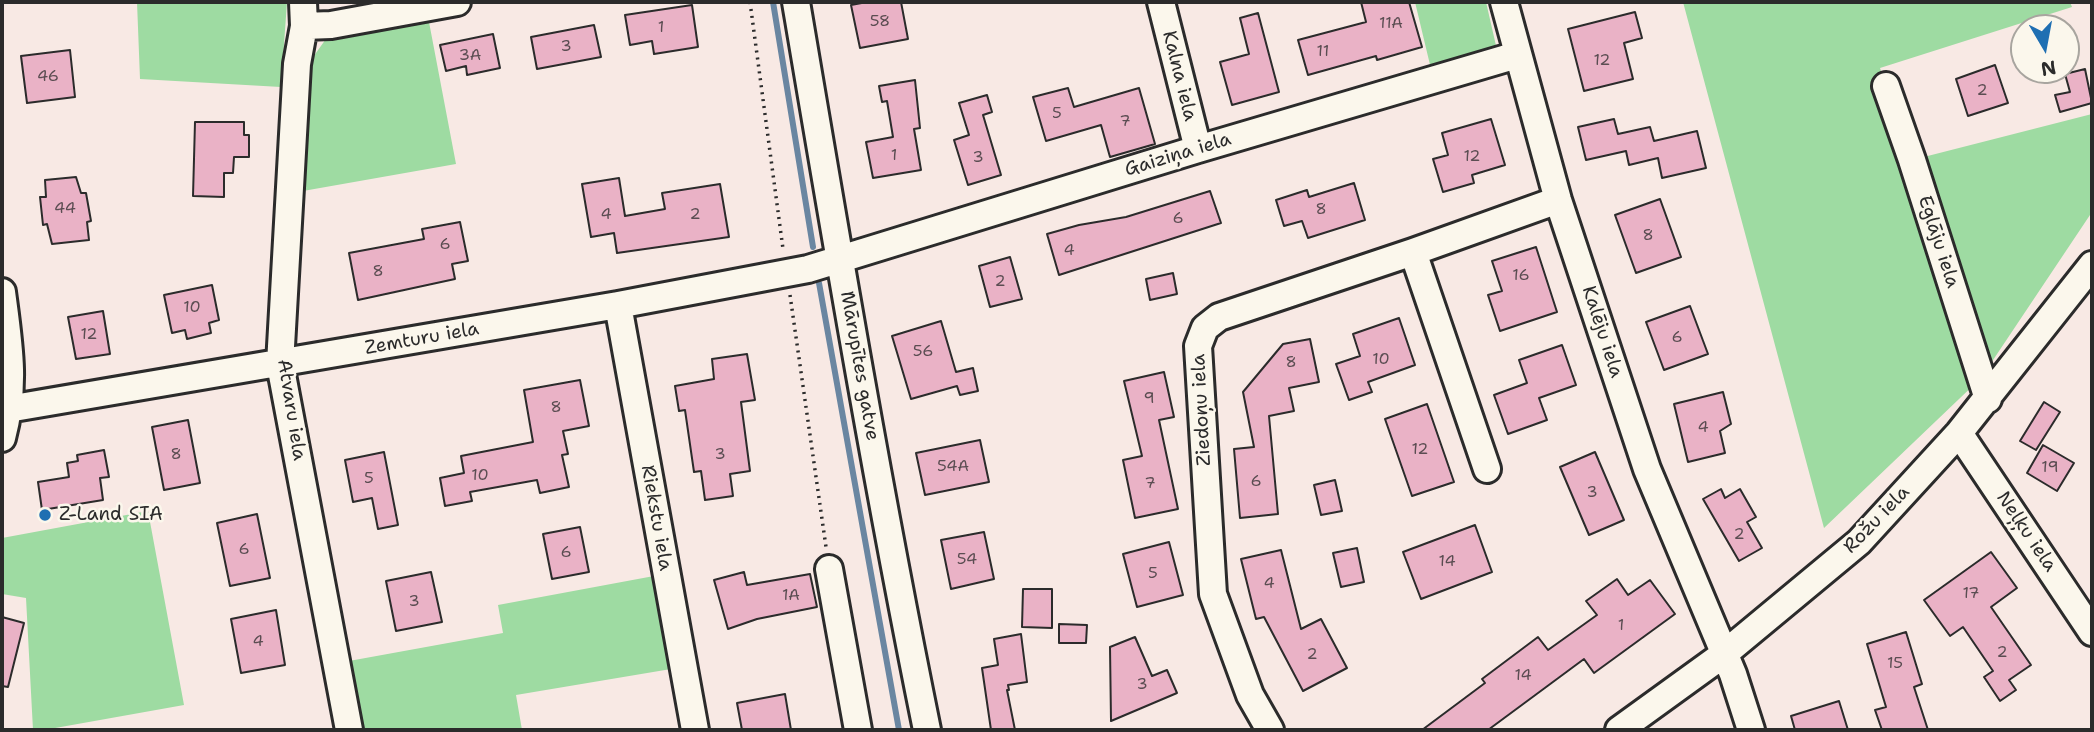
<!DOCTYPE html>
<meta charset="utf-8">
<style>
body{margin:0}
#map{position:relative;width:2094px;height:732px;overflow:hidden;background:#f8e9e4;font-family:"Shantell Sans",sans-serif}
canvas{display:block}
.frame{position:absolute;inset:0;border:4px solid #2b2b2b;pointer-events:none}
.north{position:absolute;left:2010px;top:14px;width:70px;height:70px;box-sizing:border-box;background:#fbf7ec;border:2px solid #a8a59f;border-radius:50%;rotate:170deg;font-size:19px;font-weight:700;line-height:28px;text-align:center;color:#2b2b2b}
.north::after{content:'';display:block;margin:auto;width:24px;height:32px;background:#1f6fb2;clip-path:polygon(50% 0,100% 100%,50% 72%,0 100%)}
</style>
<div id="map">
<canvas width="2094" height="732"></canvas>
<div class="frame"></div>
<div class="north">N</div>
</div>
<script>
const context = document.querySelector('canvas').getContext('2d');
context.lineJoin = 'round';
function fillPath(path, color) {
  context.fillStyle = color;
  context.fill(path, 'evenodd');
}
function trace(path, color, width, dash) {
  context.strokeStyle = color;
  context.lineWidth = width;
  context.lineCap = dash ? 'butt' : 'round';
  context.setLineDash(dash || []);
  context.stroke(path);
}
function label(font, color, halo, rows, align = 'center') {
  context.font = font + ' "Shantell Sans",sans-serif';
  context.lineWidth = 5;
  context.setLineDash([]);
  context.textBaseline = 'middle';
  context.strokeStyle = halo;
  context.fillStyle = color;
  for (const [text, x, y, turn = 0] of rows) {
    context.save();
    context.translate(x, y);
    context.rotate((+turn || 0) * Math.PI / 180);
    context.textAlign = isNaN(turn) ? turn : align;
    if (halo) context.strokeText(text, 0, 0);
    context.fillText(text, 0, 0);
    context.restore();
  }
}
fillPath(new Path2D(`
 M137,2H287L281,87L140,79Z
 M1415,2H1486L1497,50L1431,69Z
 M1683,2H2070L2072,7L1880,68L1912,160L2092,114V212L1981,378L1824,528Z
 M429,22L456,164L303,191L311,60L328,36Z
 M148,511L184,705L44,730H33L26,598L2,594V538Z
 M654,576L671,669L516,695L522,730H360L349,661L503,633L498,605Z`), '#9edba2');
trace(new Path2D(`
 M773,2L813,247
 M819,283L899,730`), '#6a86a1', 6);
const building = new Path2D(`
 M867,2H901L908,39L860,48L851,5Z
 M1361,2H1409L1422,47L1377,60L1376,56L1308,75L1298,40L1366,22Z
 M692,5L698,47L654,54L652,41L630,45L625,15Z
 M1635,12L1642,38L1624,43L1633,79L1584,91L1568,29Z
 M1258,13L1279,92L1232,105L1220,62L1249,54L1240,18Z
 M594,25L601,57L537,69L531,37Z
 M493,34L500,68L467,75L466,66L446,71L440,45Z
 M70,50L75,97L27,103L21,56Z
 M1995,65L2008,103L1968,116L1956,79Z
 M2085,69L2092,103L2060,112L2055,95L2070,92L2065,74Z
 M915,80L920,128L914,129L921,170L873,178L866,142L893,137L887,101L882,102L879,86Z
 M1068,88L1074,107L1139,88L1155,144L1110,157L1101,125L1046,141L1033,97Z
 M987,95L992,112L983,115L1001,175L968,185L954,140L969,135L959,103Z
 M1491,119L1505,165L1472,175L1474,183L1443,192L1433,159L1448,155L1442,133Z
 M1614,119L1618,134L1650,127L1654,141L1697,131L1706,168L1662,178L1658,158L1629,165L1626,151L1586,160L1578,127Z
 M195,122H244V135H249V157H234L233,173H224V197L193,196Z
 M76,177L81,193H86L91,221L87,222L89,240L52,244L47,224L43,225L40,197H46L45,180Z
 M619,178L625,216L665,209L662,193L720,184L729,237L617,253L614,233L591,237L582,184Z
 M1354,183L1365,220L1308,238L1302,221L1284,226L1276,200L1307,190L1309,197Z
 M1210,191L1221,223L1059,275L1047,234L1079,225L1126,217Z
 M1660,199L1681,257L1636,273L1615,215Z
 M460,222L468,261L452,264L455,279L358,300L349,253L424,239L422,229Z
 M1536,247L1557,312L1500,331L1488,295L1502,291L1492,261Z
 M1010,257L1022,299L990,307L979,266Z
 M1173,273L1177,294L1150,300L1146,279Z
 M212,285L219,320L209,323L211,333L187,339L185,330L172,333L164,295Z
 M1690,306L1708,354L1664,370L1646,322Z
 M103,311L110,354L76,359L68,317Z
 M1399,318L1415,365L1368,382L1372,392L1349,400L1336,364L1360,356L1353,334Z
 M941,321L956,372L973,368L978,391L960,395L957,386L911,399L892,336Z
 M1310,339L1319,382L1289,388L1294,411L1269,416L1278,514L1240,518L1234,449L1254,447L1243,392L1283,344Z
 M1562,345L1576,385L1539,398L1547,420L1508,434L1494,395L1527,383L1519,360Z
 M747,354L755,400L741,402L750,471L730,474L733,496L705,500L701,471L694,472L685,410L679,411L675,386L714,379L712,359Z
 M1164,372L1174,417L1159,420L1178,509L1135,518L1123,460L1142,456L1124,381Z
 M580,380L589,426L563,431L568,454L562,455L569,487L540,493L537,480L470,492L472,501L445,506L440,478L464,473L461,456L533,442L524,390Z
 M1723,392L1731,424L1720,431L1725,453L1688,462L1674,404Z
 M2044,402L2060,412L2036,450L2020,441Z
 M1427,404L1454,482L1412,496L1385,419Z
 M188,420L200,483L164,490L152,427Z
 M980,440L989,482L925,495L916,453Z
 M2043,445L2074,463L2057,491L2027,473Z
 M104,450L109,477L100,478L103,500L42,510L38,482L69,477L67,463L78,461L77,455Z
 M384,452L398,525L378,529L372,498L353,502L345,460Z
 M1595,452L1624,520L1589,535L1560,467Z
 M1335,480L1342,511L1321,515L1314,485Z
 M1721,489L1725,498L1740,489L1756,517L1747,522L1762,548L1739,561L1703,499Z
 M257,514L270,578L230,586L217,523Z
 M1475,525L1492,572L1421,599L1403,552Z
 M580,527L589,572L552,579L543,534Z
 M984,532L994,579L951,589L941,540Z
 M1169,542L1183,595L1137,607L1123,554Z
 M1357,548L1364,582L1341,587L1333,553Z
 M1281,550L1301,629L1321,619L1347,668L1303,691L1264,617L1256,619L1241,559Z
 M1991,552L2017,588L1991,607L2031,665L2009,680L2016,690L2000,701L1984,677L1993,671L1963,627L1950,636L1924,600Z
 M431,572L442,622L396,631L386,581Z
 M744,572L747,585L810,574L817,607L757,619L728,629L714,580Z
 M1617,579L1628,595L1650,580L1675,614L1594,673L1584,659L1488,730H1422L1485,683L1482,679L1538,637L1548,650L1597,615L1586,601Z
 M1023,589H1052V628L1022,627Z
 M276,610L285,665L241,673L231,619Z
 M2,617L24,623L8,687L2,686Z
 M1059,624L1087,625L1086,643H1059Z
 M1906,632L1922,684L1914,687L1928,730H1882L1875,710L1886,707L1867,644Z
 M1021,634L1027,682L1008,685L1009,690H1007L1015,730H991L982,668L998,665L994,639Z
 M1135,637L1152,676L1167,670L1177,693L1111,721L1110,647Z
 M785,694L791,730H742L737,703Z
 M1839,701L1848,730H1795L1791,716Z`);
fillPath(building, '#eab2c6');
trace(building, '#2b2b2b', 2);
const minor = new Path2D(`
 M303,2L304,26L297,64L280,364L349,730
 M796,2C837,245 878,489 927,730
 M1161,2L1198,149
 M1504,2L1558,200L1647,469L1733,674L1751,730
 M304,26L331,25L457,2
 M1886,86L1912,160L1988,399
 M1413,252L1487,469
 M2,292C9,345 16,385 2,438
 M618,305L695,730
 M2,410L618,305L808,269L1198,149L1517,55
 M1959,433L2092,632
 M829,569L858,730
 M1270,730L1250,695L1213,594L1198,346L1205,328L1219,317L1413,252L1558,200
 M1619,730L1724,654L1859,542L1959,433L2092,265`);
trace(minor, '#2b2b2b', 32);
trace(new Path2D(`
 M750,2L783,249
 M790,295L826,547`), '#2b2b2b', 3.5, [2, 5]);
trace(minor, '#fbf7ec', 26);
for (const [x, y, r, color] of [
 [45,515,7,"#1f6fb2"]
]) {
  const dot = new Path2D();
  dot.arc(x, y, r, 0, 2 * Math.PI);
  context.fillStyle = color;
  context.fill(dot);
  trace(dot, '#fbf7ec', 2.5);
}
label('16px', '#5b4d52', null, [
 ["58",880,22],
 ["11A",1391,24],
 ["1",661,28],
 ["3",566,47],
 ["11",1323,52],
 ["3A",470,56],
 ["12",1602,61],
 ["46",48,77],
 ["2",1982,91],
 ["5",1057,114],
 ["7",1125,122],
 ["1",894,156],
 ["12",1472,157],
 ["3",978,158],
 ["44",65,209],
 ["8",1321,210],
 ["4",606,215],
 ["2",695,215],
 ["6",1178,219],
 ["8",1648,236],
 ["6",445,245],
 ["4",1069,251],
 ["8",378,272],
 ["16",1521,276],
 ["2",1000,282],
 ["10",192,308],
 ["12",89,335],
 ["6",1677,338],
 ["56",923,352],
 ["10",1381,360],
 ["8",1291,363],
 ["9",1149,399],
 ["8",556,408],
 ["4",1703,428],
 ["12",1420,450],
 ["8",176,455],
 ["3",720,455],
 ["54A",953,467],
 ["19",2050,468],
 ["10",480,476],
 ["5",369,479],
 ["6",1256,482],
 ["7",1150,484],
 ["3",1592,493],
 ["2",1739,535],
 ["6",244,550],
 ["6",566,553],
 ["54",967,560],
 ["14",1447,562],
 ["5",1153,574],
 ["4",1269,584],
 ["17",1971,594],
 ["1A",791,596],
 ["3",414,602],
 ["1",1621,626],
 ["4",258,642],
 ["2",2002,653],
 ["2",1312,655],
 ["15",1895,664],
 ["14",1523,676],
 ["3",1142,685]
]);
label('19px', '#2b2b2b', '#fbf7ec', [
 ["Kalna iela",1179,76,76],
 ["Gaiziņa iela",1178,155,-17],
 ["Eglāju iela",1938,242,72],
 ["Kalēju iela",1602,332,72],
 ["Zemturu iela",422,339,-10],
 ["Mārupītes gatve",859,366,80],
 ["Atvaru iela",291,410,81],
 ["Ziedoņu iela",1202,410,-93],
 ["Riekstu iela",656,518,80],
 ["Rožu iela",1877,520,-46],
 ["Neļķu iela",2026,532,56]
]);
label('19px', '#2b2b2b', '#fbf7ec', [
 ["Z-Land SIA",59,515]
], 'left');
</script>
